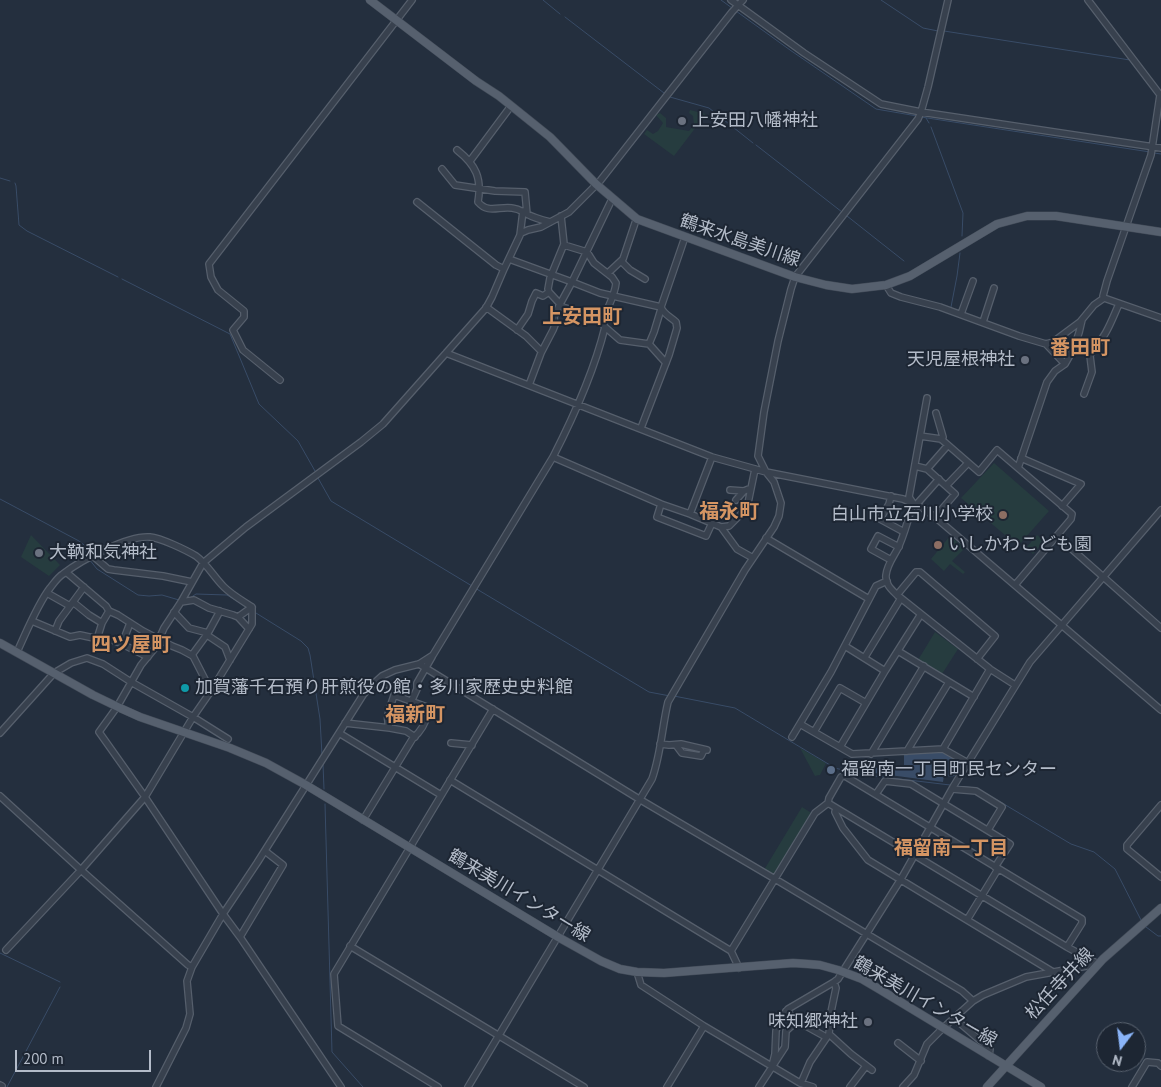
<!DOCTYPE html>
<meta charset="utf-8">
<style>
body{margin:0}
#map{position:relative;width:1161px;height:1087px;overflow:hidden;background:#242f3e;font-family:"PT Sans",sans-serif}
canvas{display:block}
.north{position:absolute;left:1096px;top:1022px;width:50px;height:50px;box-sizing:border-box;background:#1d2633;border:1px solid #59626f;border-radius:50%;rotate:195deg;font-size:14px;font-weight:700;line-height:20px;text-align:center;color:#b4bcc9}
.north::after{content:'';display:block;margin:auto;width:18px;height:22px;background:#8ab4f8;clip-path:polygon(50% 0,100% 100%,50% 72%,0 100%)}
.scale{position:absolute;left:15px;top:1050px;width:136px;height:22px;box-sizing:border-box;border:2px solid #b4bcc9;border-top:0;padding-left:6px;font-size:15px;line-height:18px;white-space:nowrap;color:#b4bcc9;-webkit-text-stroke:4px #1d2633;paint-order:stroke}
</style>
<div id="map">
<canvas width="1161" height="1087"></canvas>
<div class="north">N</div>
<div class="scale">200 m</div>
</div>
<script>
const context = document.querySelector('canvas').getContext('2d');
context.lineJoin = 'round';
function fillPath(path, color) {
  context.fillStyle = color;
  context.fill(path, 'evenodd');
}
function trace(path, color, width, dash) {
  context.strokeStyle = color;
  context.lineWidth = width;
  context.lineCap = dash ? 'butt' : 'round';
  context.setLineDash(dash || []);
  context.stroke(path);
}
function label(font, color, halo, rows, align = 'center') {
  context.font = font + ' "PT Sans","Noto Sans JP",sans-serif';
  context.lineWidth = 4;
  context.setLineDash([]);
  context.textBaseline = 'middle';
  context.strokeStyle = halo;
  context.fillStyle = color;
  for (const [text, x, y, turn = 0] of rows) {
    context.save();
    context.translate(x, y);
    context.rotate((+turn || 0) * Math.PI / 180);
    context.textAlign = isNaN(turn) ? turn : align;
    if (halo) context.strokeText(text, 0, 0);
    context.fillText(text, 0, 0);
    context.restore();
  }
}
fillPath(new Path2D(`
 M690,110L706,114L674,156L644,134L647,130L653,134L658,131L663,123L656,115L660,113L666,118V127L689,131L694,125L693,116L689,113Z
 M994,463L1049,511L1018,546L961,498Z
 M31,535L60,565L49,576L21,557Z
 M1037,535L1044,541L1033,554L1026,548Z
 M950,536L965,548L952,561L965,572L963,574L950,564L944,571L931,559Z
 M935,632L958,649L942,674L918,660Z
 M800,748L826,763L820,775H819L815,776Z
 M802,807L813,814L774,876L764,870Z`), '#263c3f');
fillPath(new Path2D(`
 M940,751L961,762L962,766L957,775L951,777L944,775L943,782L874,773V768L904,766V754Z`), '#394c67');
trace(new Path2D(`
 M543,0L560,14
 M721,0L732,8
 M881,0L923,28L938,31
 M736,11L790,50L876,109L917,116
 M565,17L664,93
 M944,31L1130,60L1131,62
 M670,97L709,108L753,143
 M921,117L1150,152
 M926,118L929,123
 M931,127L963,213L962,236
 M756,145L842,212
 M1154,153L1161,154
 M0,178L10,181
 M15,183L16,186L19,225L27,231L118,277
 M847,216L904,261
 M122,279L230,334L259,404L298,441L315,471
 M951,307L957,276L960,253
 M318,478L331,501L472,586
 M0,499L79,541L84,545L87,556
 M89,559L97,569L138,595L149,596L162,595L179,600
 M475,588L649,692L670,696
 M190,598L196,594L227,595L245,606
 M256,613L301,641L308,648L310,655L320,719L322,755
 M674,696L735,708L835,768L858,774L950,785
 M323,764L324,789
 M957,786L977,788L1071,844L1094,852L1115,869L1141,920
 M325,804L332,1052L363,1087
 M1146,927L1158,936H1161
 M0,953L58,981L60,982
 M7,1087L60,987`), '#394c67', 1);
const minor = new Path2D(`
 M731,0L804,53L881,104L921,112L1161,148
 M1088,0L1161,96
 M457,150C476,165 482,178 478,202C488,214 499,206 512,208C520,209 521,211 527,214C534,218 542,220 550,222
 M470,161L511,106
 M442,169L455,185L495,191L525,192L527,214
 M417,202L496,265L504,269
 M520,235L523,211
 M509,259L572,282L600,293L661,307C663,314 671,317 676,322L677,328L669,355L641,428
 M621,261L630,270L645,279
 M608,273L623,259L635,223L637,219
 M886,285L891,293L901,297L940,307L1019,336L1046,344L1053,342L1080,322L1094,305L1104,298
 M1104,298L1103,296L1107,281L1151,155L1160,95
 M1104,298L1161,318
 M560,304L549,292L548,289L550,278L564,244L561,216
 M486,307L526,336L541,351
 M661,307L685,237
 M961,314L973,281
 M983,322L994,288
 M602,323L583,313L559,306L572,282L612,199
 M605,327L620,340L649,344L666,363
 M517,330L528,314L532,301L536,293L543,296L549,292
 M1077,341L1093,348
 M649,344L654,332L661,309
 M446,353L712,457L766,472L903,499L921,507L935,517L1161,710
 M1065,364C1074,350 1079,336 1082,320
 M280,380L243,350L233,330L244,317V311L218,290L211,277L209,264L412,0
 M529,385L541,353L553,330L555,325L554,317L559,306
 M1084,394L1092,372L1090,356L1093,348C1106,338 1112,319 1119,304
 M927,398L909,497L913,503C909,517 905,532 899,546C895,555 887,564 886,575C885,584 891,589 897,595L990,669L1015,685
 M936,413L943,437L942,440
 M920,436L941,439L979,472L997,450L1018,468
 M553,457L661,504L690,514L721,527L737,549L753,558
 M1021,458L1081,484L1062,506
 M915,466L927,469L946,486
 M927,469L948,445
 M730,490L744,491L751,488
 M891,496L889,504L880,519L904,532
 M736,500L744,491
 M661,504L657,517L706,536L712,523
 M916,505L939,479
 M690,514L712,457
 M935,517L955,494L946,486L968,463
 M721,527L729,526L747,508L755,469
 M1057,536L1161,628
 M766,538L869,599
 M93,556L108,569L114,570L163,576L192,582
 M891,560L871,549L878,536L899,547
 M66,572L106,606L109,611L118,615L143,631L172,646L182,650L193,656L211,691
 M1015,585L1071,519L1072,514L1018,468L1047,382L1055,371L1065,364L1046,344
 M47,593L70,606
 M897,595L916,572H920L995,636L977,659
 M73,602L89,615L102,623
 M181,602L194,600L209,608L233,615L238,617L249,629
 M174,612L189,628L208,633
 M238,617L252,607
 M32,621L70,637L80,635L103,640H112L120,643L148,657
 M55,631L59,621L84,587
 M207,635L225,647L230,660
 M97,639L102,623L109,611
 M122,644L130,623
 M845,646L885,671
 M898,651L974,697
 M17,652C26,633 37,605 50,588C54,583 58,577 63,574C81,560 128,535 150,537C161,538 186,550 196,556C207,564 214,577 224,587C232,595 243,601 252,607V624L211,691L193,717L145,797L223,914L192,967L187,981L190,1014L186,1028L156,1087
 M192,655L208,633L220,611
 M865,657L901,598
 M419,664L639,799L775,879L962,991L973,1001
 M379,679L394,689L396,691L394,695
 M411,702L417,689V683L432,657
 M345,723L390,728
 M800,724L852,754L943,749L968,763
 M814,732L840,688L866,703
 M0,733L54,673L71,663L87,658L103,664L131,682L193,717L228,739
 M339,733L441,795
 M792,737L831,672L876,586L887,581
 M451,743L472,745
 M660,744L669,745L681,744L707,750
 M676,745L682,753L701,756L704,750
 M840,747L885,671L921,614
 M943,749L990,669
 M907,751L949,682
 M871,754L924,666
 M450,780L731,951L739,968
 M952,789L976,791L1002,807L988,830
 M876,794L885,781L911,784L1010,844L995,867
 M0,796L81,870L188,965L192,967
 M828,803L1067,947L1098,964
 M1161,805L1127,845V849L1161,877
 M836,808L835,812L843,828L868,860L1053,972
 M363,820L413,738C422,731 426,722 429,711L427,707L394,695C391,706 384,718 390,728L406,731L415,737
 M967,920L998,869
 M240,937L283,865L265,851
 M350,946L584,1087
 M6,950L81,870L145,797L99,732L117,707L141,665L155,648L164,628L181,602L203,563L246,527L361,442L383,424L486,308L492,297L504,269L521,233L528,230L541,227L569,212L600,181L732,12L743,0
 M731,951L815,813L828,803L829,798L841,777L845,776L1082,919V923L1067,947
 M637,972L641,985L704,1026L800,1083L813,1087
 M786,1011L797,1021L826,1037
 M954,1018L990,1049L989,1056
 M829,1034L851,1054L872,1070
 M898,1043L921,1061
 M772,1066L775,1054L776,1031L780,1019L788,1009L834,982L838,979L901,879L953,787L1030,662L1161,510
 M801,1083L810,1062L829,1034L831,1012L836,988L834,982
 M0,1085L2,1086
 M341,1087L240,937L223,914L257,863L363,695L371,686L382,676L395,670L419,664L433,655L553,457C574,416 594,372 605,327L602,323C606,310 615,296 616,283L612,277L594,263L587,252L564,245
 M438,1087L338,1026L334,974L493,709
 M468,1087L652,779C661,754 662,727 668,702L745,570L774,527L779,516L781,503L774,482L766,472L758,456L764,412L778,341L791,289L795,277L918,119L921,112L928,87L948,0
 M667,1087L704,1026
 M759,1087L785,1047L786,1031L797,1021
 M850,1087L866,1066
 M903,1087L914,1075L927,1044L943,1028L973,1001L983,995L1026,977L1098,964
 M1132,1087L1147,1062L1158,1063L1161,1066`);
const major = new Path2D(`
 M370,0L476,81L499,96L550,137L596,184L637,219L795,277L826,285L852,289L886,285L910,276L997,224L1027,216H1056L1161,232
 M0,643L93,695L120,708L140,717L230,748L266,763L306,785L558,937L601,961L620,969L637,972L664,973L793,963L808,964L820,965L838,970L862,979L879,989L1041,1087
 M987,1087L1103,959L1161,908`);
trace(minor, '#565f6c', 8);
trace(major, '#414a57', 9);
trace(minor, '#38414e', 5.5);
trace(major, '#56606e', 8);
for (const [x, y, r, color] of [
 [682,121,5,"#6b7280"],
 [1025,360,5,"#6b7280"],
 [1003,515,5,"#8d6e63"],
 [938,545,5,"#8d6e63"],
 [39,553,5,"#6b7280"],
 [185,688,5,"#0f9aa8"],
 [831,770,5,"#5c6f8a"],
 [868,1022,5,"#6b7280"]
]) {
  const dot = new Path2D();
  dot.arc(x, y, r, 0, 2 * Math.PI);
  context.fillStyle = color;
  context.fill(dot);
  trace(dot, '#1d2633', 2);
}
label('18px', '#b4bcc9', '#1d2633', [
 ["上安田八幡神社",692,121],
 ["天児屋根神社",1015,360,"right"],
 ["白山市立石川小学校",993,515,"right"],
 ["いしかわこども園",948,545],
 ["大靹和気神社",49,553],
 ["加賀藩千石預り肝煎役の館・多川家歴史史料館",195,688],
 ["福留南一丁目町民センター",841,770],
 ["味知郷神社",858,1022,"right"]
], 'left');
label('18px', '#b4bcc9', '#1d2633', [
 ["鶴来水島美川線",740,241,19],
 ["鶴来美川インター線",519,896,31],
 ["松任寺井線",1060,984,-47],
 ["鶴来美川インター線",925,1002,30]
]);
label('bold 19px', '#d59563', '#1d2633', [
 ["福留南一丁目",951,849]
]);
label('bold 20px', '#d59563', '#1d2633', [
 ["上安田町",582,317],
 ["番田町",1080,348],
 ["福永町",729,512],
 ["四ツ屋町",131,645],
 ["福新町",415,715]
]);
</script>
